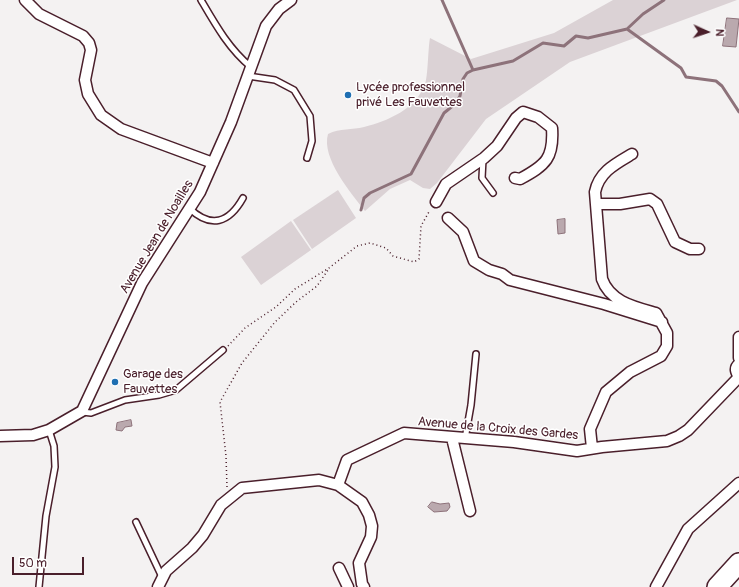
<!DOCTYPE html>
<meta charset="utf-8">
<style>
body{margin:0}
#map{position:relative;width:739px;height:587px;overflow:hidden;background:#f4f2f2;font-family:Pangolin,sans-serif}
canvas{display:block}
.north{position:absolute;left:687px;top:12px;width:40px;height:40px;-webkit-text-stroke:3px #fff;paint-order:stroke;rotate:93deg;font-size:11px;font-weight:700;line-height:16px;text-align:center;color:#4a1f2b}
.north::after{content:'';display:block;margin:auto;width:14px;height:18px;background:#4a1f2b;clip-path:polygon(50% 0,100% 100%,50% 72%,0 100%)}
.scale{position:absolute;left:12px;top:557px;width:72px;height:18px;box-sizing:border-box;border:2px solid #4a1f2b;border-top:0;padding-left:5px;font-size:12px;line-height:14px;white-space:nowrap;color:#4a1f2b;-webkit-text-stroke:3px #fff;paint-order:stroke}
</style>
<div id="map">
<canvas width="739" height="587"></canvas>
<div class="north">N</div>
<div class="scale">50 m</div>
</div>
<script>
const context = document.querySelector('canvas').getContext('2d');
context.lineJoin = 'round';
function fillPath(path, color) {
  context.fillStyle = color;
  context.fill(path, 'evenodd');
}
function trace(path, color, width, dash) {
  context.strokeStyle = color;
  context.lineWidth = width;
  context.lineCap = dash ? 'butt' : 'round';
  context.setLineDash(dash || []);
  context.stroke(path);
}
function label(font, color, halo, rows, align = 'center') {
  context.font = font + ' Pangolin,sans-serif';
  context.lineWidth = 3;
  context.setLineDash([]);
  context.textBaseline = 'middle';
  context.strokeStyle = halo;
  context.fillStyle = color;
  for (const [text, x, y, turn = 0] of rows) {
    context.save();
    context.translate(x, y);
    context.rotate((+turn || 0) * Math.PI / 180);
    context.textAlign = isNaN(turn) ? turn : align;
    if (halo) context.strokeText(text, 0, 0);
    context.fillText(text, 0, 0);
    context.restore();
  }
}
fillPath(new Path2D(`
 M613,0H737L570,62L486,119L437,183L430,189L423,188L410,180L390,189L365,211C351,193 321,158 328,134C340,128 352,130 364,127C388,121 416,109 425,84C428,77 428,48 430,38L471,59L554,33Z
 M338,190L356,218L312,249L293,220Z
 M291,221L311,250L261,285L241,257Z`), '#dbd2d5');
const water = new Path2D(`
 M727,18L739,19L736,47L723,46Z
 M565,219V233L558,234L557,220Z
 M131,420L132,426L125,427L122,431L116,430L117,423Z
 M432,502L440,504L449,503L450,507L447,511L434,512L428,507Z`);
fillPath(water, '#baa9ae');
trace(water, '#8d727a', 1);
trace(new Path2D(`
 M442,0L473,70
 M627,29L681,68L686,77L716,81L722,86L739,112
 M361,210L364,198L370,193L411,174L444,113L455,104L460,96L463,79L467,73L473,70L513,61L543,43L564,46L576,36L588,38L627,29L643,14L664,0`), '#8d727a', 3);
const lane = new Path2D(`
 M201,0C215,24 229,49 251,67
 M248,76L275,80L294,90L310,116L312,141L307,158
 M483,159L482,178L493,193
 M189,208C211,229 229,223 243,198
 M82,412L91,413L125,400L159,395L176,390L223,350
 M465,439L471,405L476,354
 M136,522L162,577
 M39,587L46,516L55,467L54,446L49,430`);
const street = new Path2D(`
 M25,0L39,14L83,36L89,43L91,50L85,80L88,94L101,115L121,129L213,163
 M436,202L446,184L484,158L497,146L516,118L523,112L538,117L552,128C554,158 546,165 520,179L515,178
 M597,204H620L650,199L657,204L675,242L690,249H699
 M448,218L463,232L474,261L489,270L502,274L510,280L604,304L662,322
 M739,337V358
 M739,364C734,368 736,372 739,377
 M0,436L33,435L49,430L82,411L142,283L200,192L231,122L266,26L279,9L291,0
 M452,438L470,511
 M592,448L590,429L606,392L630,372L661,356L667,346V333L656,313C635,307 610,302 602,279L595,192C599,172 615,164 632,154
 M338,485L347,460L404,433L514,442L577,451L602,447L667,441L679,436L688,430L739,377
 M339,568L348,587
 M158,587L166,571L192,548L203,535L221,505L242,488L319,480L338,485L362,502L369,515L372,526L371,537L359,563L362,584L364,587
 M656,587L688,529L739,483`);
const highway = new Path2D(`
 M717,587L739,563`);
trace(lane, '#4a1f2b', 8);
trace(street, '#4a1f2b', 13);
trace(highway, '#4a1f2b', 22);
trace(new Path2D(`
 M228,346L245,328L276,307L295,289L329,268L357,246L370,243L386,248L393,256L414,262L419,259L421,226L430,210
 M227,487L226,456L220,402L242,363L275,322L296,302L317,286L328,270`), '#4a1f2b', 1.5, [1, 3]);
trace(lane, '#fff', 5);
trace(street, '#fff', 10);
trace(highway, '#fff', 19);
for (const [x, y, r, color] of [
 [348,95,4,"#1f6fb2"],
 [115,382,4,"#1f6fb2"]
]) {
  const dot = new Path2D();
  dot.arc(x, y, r, 0, 2 * Math.PI);
  context.fillStyle = color;
  context.fill(dot);
  trace(dot, '#fff', 1.5);
}
label('13px', '#4a1f2b', '#fff', [
 ["Lycée professionnel",356,88],
 ["privé Les Fauvettes",356,103],
 ["Garage des",123,375],
 ["Fauvettes",123,390]
], 'left');
label('13px', '#4a1f2b', '#fff', [
 ["Avenue Jean de Noailles",157,237,-59],
 ["Avenue de la Croix des Gardes",498,429,5]
]);
</script>
